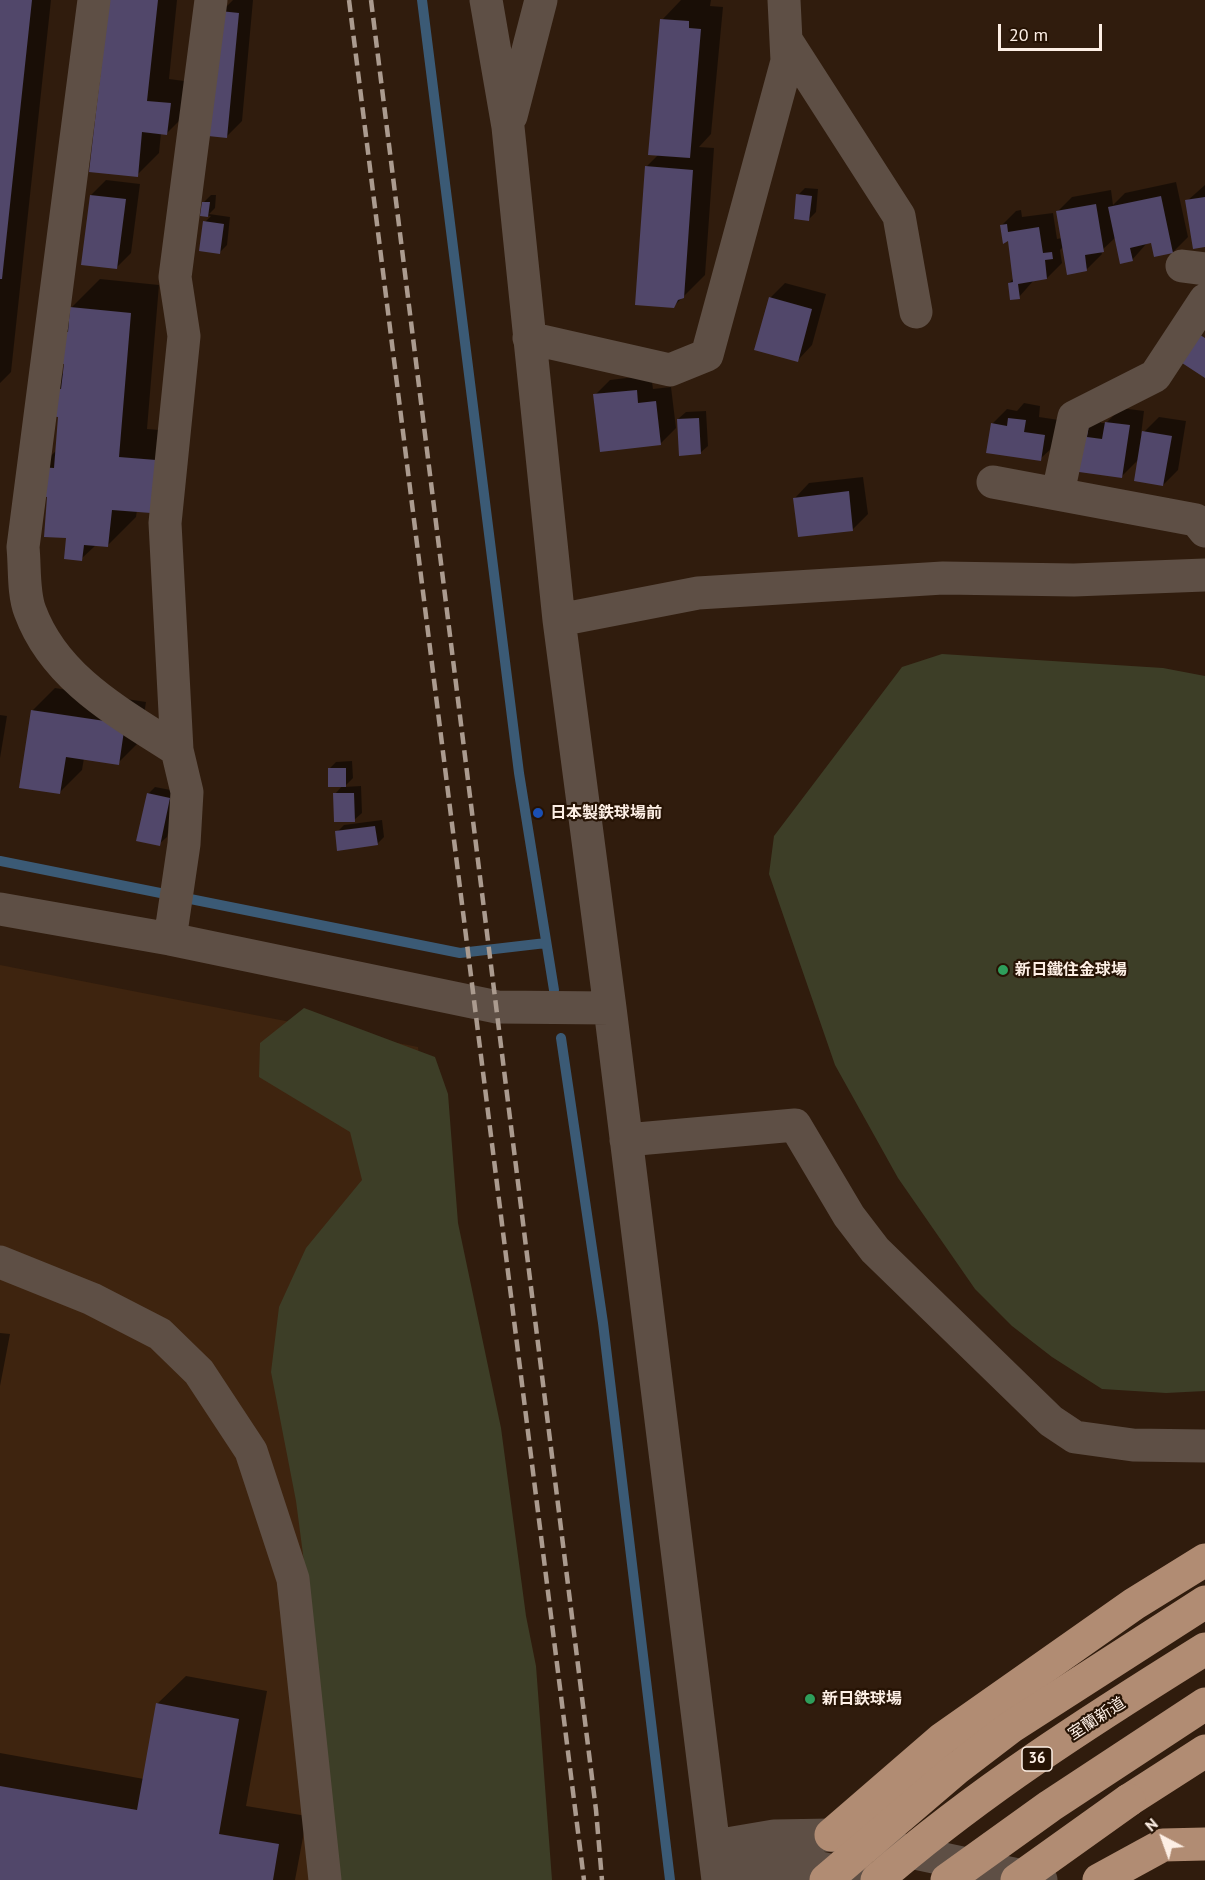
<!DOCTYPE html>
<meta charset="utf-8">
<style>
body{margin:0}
#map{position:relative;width:1205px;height:1880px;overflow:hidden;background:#301c0d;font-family:"PT Sans",sans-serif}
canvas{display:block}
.north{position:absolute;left:1133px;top:1808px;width:60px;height:60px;-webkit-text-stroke:4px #261304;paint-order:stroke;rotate:319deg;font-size:16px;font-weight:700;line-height:24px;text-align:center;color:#fdefe5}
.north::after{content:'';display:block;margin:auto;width:21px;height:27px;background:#fdefe5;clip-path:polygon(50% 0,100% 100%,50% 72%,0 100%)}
.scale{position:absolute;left:998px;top:24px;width:104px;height:27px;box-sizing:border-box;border:3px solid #fdefe5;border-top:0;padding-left:8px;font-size:18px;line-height:21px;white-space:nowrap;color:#fdefe5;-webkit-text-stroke:4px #261304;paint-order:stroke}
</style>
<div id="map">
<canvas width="1205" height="1880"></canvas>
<div class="north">N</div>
<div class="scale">20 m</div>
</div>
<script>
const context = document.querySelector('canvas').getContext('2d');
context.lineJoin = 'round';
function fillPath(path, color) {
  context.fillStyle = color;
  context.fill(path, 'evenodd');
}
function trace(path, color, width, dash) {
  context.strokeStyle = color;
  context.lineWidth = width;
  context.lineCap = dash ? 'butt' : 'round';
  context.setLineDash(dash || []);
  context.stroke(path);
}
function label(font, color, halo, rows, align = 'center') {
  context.font = font + ' "PT Sans","Noto Sans JP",sans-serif';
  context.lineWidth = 4.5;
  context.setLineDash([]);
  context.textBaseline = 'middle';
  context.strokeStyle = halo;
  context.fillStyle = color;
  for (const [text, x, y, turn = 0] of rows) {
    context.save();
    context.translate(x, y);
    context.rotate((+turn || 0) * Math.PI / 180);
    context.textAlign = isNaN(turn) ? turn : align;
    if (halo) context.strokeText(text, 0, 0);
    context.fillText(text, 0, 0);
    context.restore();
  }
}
fillPath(new Path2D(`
 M0,965L418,1047L505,1754L508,1880H0Z`), '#3e240f');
fillPath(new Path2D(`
 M942,654L1163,668L1205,676V1391L1166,1393L1102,1389L1052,1357L1012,1326L975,1289L898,1178L835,1065L769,874L774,836L902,667Z
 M304,1008L435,1057L448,1094L458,1223L501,1428L526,1616L536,1666L552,1880H337L312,1623L296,1501L271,1372L279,1307L306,1248L362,1180L350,1132L259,1077L260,1043Z`), '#3d3e27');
fillPath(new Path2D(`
 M0,0H51L11,372L0,383Z
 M111,0H177L169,79L192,82L189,111L167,133H161L159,153L137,175Z
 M233,0H253L242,121L227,136L221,12Z
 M681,0H711L710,6L723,7L711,134L699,147L714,148L705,275L674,306L646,167L659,154L662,20Z
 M106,180L140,184L131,253L116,268L91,195Z
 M1176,182L1188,237L1173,252L1152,241L1147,243L1132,260L1116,237L1101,251L1102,254L1087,269L1064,246L1060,250L1062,263L1047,278L1034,280L1019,297L1009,283L1014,278L1009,238L1001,226L1016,211L1021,210L1022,217L1053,213L1057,239L1062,238L1058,211L1072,197L1111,190L1113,205L1125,193Z
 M1205,185V245L1187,201Z
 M805,188L818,189L816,212L809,219L798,195Z
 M211,195H216L215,208L209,214L230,217L227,245L220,252L205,222L211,216L202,215L204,202Z
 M100,279L159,285L147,429L184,432L137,510L136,517L107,546L96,545L81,559L68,537L39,467L57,450L60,415L49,388L64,372L65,363L53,361L71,308Z
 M785,283L826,294L812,345L798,360L770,298Z
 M651,375L653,389L671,387L676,428L661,443L595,395L610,380Z
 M1024,403L1040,406L1039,417L1059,420L1055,445L1040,459L992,424L1007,409L1017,411Z
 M1121,408L1144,411L1141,435L1159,417L1186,421L1178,470L1163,485L1139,459L1122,476L1074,470L1080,426L1103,412L1101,423H1106Z
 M706,411L708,446L700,453L678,419L686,412Z
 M863,477L868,514L853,529L795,498L809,483Z
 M55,688L146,702L140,741L118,763L84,758L82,770L60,792L33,710Z
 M0,715L7,716L0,758Z
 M352,761L353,778L344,787L361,786L362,813L354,820L335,794L343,785L329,769L336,762Z
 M155,787L176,791L167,837L159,844L148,794Z
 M382,820L384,837L377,844L337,832L344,825Z
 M0,1333L10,1334L0,1386Z
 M186,1676L267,1691L246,1806L307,1816L295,1880H0V1753L144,1779L157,1704Z`), '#0007');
trace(new Path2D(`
 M422,0L519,773L554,990
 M0,861L460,953L546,943
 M561,1038L603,1323L670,1880`), '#3b5a75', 10);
fillPath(new Path2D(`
 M0,0H32L2,279H0Z
 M109,0H158L147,101L171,103L167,135L142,132L138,177L89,172Z
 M220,11L239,13L227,138L208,136Z
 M660,19L689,21V28L701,29L690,158L648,155Z
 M645,166L693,170L684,298L678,300L674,308L635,305Z
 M796,194L812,196L809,221L794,219Z
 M90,195L126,199L117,269L81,265Z
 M1161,196L1173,253L1154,257L1151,243L1130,248L1133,261L1120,264L1108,207Z
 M1205,197V247L1193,249L1185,200Z
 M202,202H210L208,217L200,216Z
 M1096,204L1104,252L1085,255L1087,271L1067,275L1056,211Z
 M203,221L224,224L220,254L199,251Z
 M1007,224L1008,232L1039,227L1043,253L1052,252L1053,259L1045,260L1047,279L1018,284L1020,299L1010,300L1008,283L1013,282L1008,241L1003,244L1000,225Z
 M769,297L812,309L798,362L754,350Z
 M70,307L131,313L119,457L156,460L151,513L112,510L108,547L84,545L82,561L64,559L66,538L44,537L47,497L35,496L38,467L54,468L58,417L45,416L47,387L61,389L64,364L52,363L55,331L68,332Z
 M1197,333L1205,338V378L1179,361Z
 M637,390L638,403L656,401L661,445L600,452L593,394Z
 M699,418L701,454L679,456L677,419Z
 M1008,418L1026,420L1024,432L1045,435L1041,461L986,453L991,423L1007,426Z
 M1105,422L1130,425L1122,478L1072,471L1089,426L1087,437L1102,439Z
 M1142,431L1172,436L1163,486L1134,481Z
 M849,491L853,531L798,537L793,498Z
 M31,710L125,724L119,765L66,757L60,794L19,788Z
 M328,768H346V787H328Z
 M147,793L170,798L160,846L136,841Z
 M333,793H354L355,822H334Z
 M375,826L378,845L337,851L335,831Z
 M156,1703L239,1719L219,1834L279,1844L273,1880H0V1786L137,1810Z`), '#51476a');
trace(new Path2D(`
 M94,0L23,547C25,567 23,593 30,611C55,679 120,713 177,750
 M486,0L508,127L559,620L610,1008L718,1880
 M786,40L899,216L916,312
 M511,116L541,0
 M1182,266L1205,269
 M529,338L670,370L707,355L787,61L784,0
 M993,482L1196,520L1205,531
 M1058,493L1074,417L1155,376L1205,300
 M559,620L698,593L943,578L1074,580L1205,575
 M0,909L170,939L497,1007L610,1008
 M170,939L184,844L187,792L177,750L165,523L184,336L175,277L211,0
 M626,1140L795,1125L849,1216L875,1250L1051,1421L1075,1437L1133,1445L1205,1446
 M0,1262L92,1299L160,1334L199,1372L251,1451L293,1579L325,1880
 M715,1846L774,1836L831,1835L1041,1880
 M718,1872L812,1866L875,1880`), '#5e4f45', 33);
trace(new Path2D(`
 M1129,1800L1205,1751
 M831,1835L942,1739L1134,1604L1205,1560
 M1099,1880L1163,1845L1205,1844`), '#b18c73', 33);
trace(new Path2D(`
 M349,0L584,1880
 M371,0L596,1810L602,1880`), '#ab9b8f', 4.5, [12, 6]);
trace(new Path2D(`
 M826,1880L956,1769L1011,1727L1205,1602
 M877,1880C978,1792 1091,1720 1205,1649
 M947,1880L1050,1806L1205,1704
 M1017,1880L1129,1800`), '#b18c73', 33);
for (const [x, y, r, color] of [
 [538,813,6,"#1a4fb4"],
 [1003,970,6,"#2e9e5b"],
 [810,1699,6,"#2e9e5b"]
]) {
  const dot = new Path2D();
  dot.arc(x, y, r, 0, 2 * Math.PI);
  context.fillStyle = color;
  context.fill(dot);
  trace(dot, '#261304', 2);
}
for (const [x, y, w] of [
 [1037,1759,30]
]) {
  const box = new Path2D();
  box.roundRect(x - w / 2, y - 12, w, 24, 4.5);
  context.fillStyle = '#261304';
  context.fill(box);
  trace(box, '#fdefe5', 1.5);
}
label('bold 15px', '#fdefe5', null, [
 ["36",1037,1759]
]);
label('bold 16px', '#fdefe5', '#261304', [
 ["日本製鉄球場前",550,813],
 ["新日鐵住金球場",1015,970],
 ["新日鉄球場",822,1699]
], 'left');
label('16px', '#fdefe5', '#261304', [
 ["室蘭新道",1097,1719,-33]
]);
</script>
